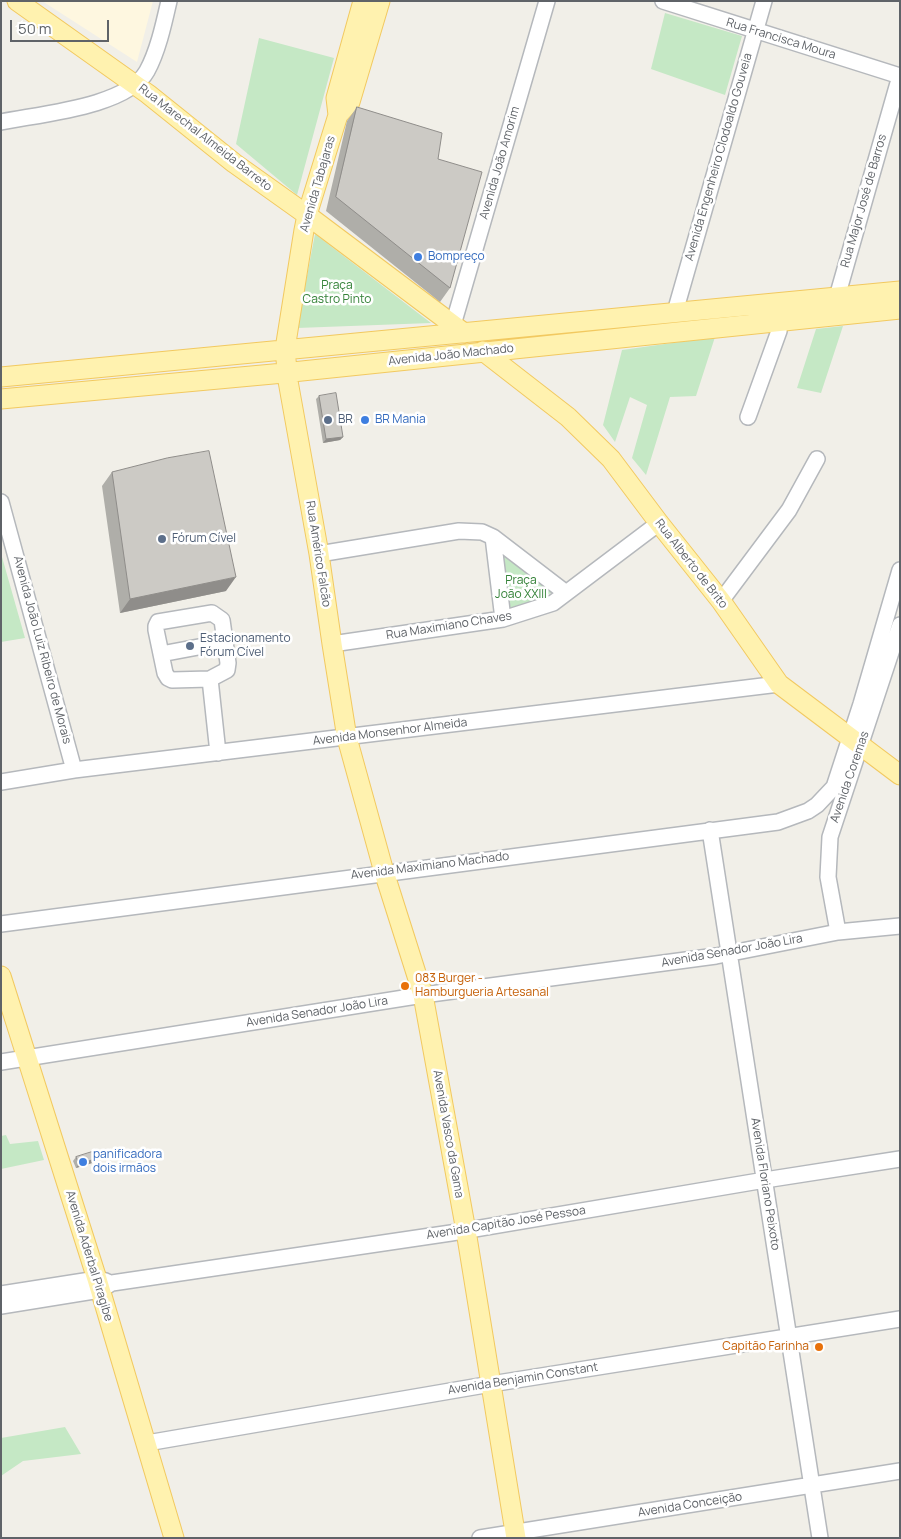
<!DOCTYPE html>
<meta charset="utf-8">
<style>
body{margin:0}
#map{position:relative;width:901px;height:1539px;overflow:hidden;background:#f1efe8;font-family:Manrope,sans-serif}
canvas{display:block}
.frame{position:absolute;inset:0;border:2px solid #5f6368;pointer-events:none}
.scale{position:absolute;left:10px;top:20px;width:99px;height:22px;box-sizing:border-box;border:2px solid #5f6368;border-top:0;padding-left:6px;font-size:15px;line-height:18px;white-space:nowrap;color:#5f6368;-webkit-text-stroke:4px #fff;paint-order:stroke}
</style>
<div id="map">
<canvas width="901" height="1539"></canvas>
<div class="frame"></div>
<div class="scale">50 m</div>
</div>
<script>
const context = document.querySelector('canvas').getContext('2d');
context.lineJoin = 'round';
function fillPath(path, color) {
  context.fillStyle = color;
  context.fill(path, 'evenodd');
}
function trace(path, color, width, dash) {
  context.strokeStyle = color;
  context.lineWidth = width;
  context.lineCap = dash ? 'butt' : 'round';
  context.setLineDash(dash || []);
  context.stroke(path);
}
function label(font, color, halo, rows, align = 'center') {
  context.font = font + ' Manrope,sans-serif';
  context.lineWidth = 5;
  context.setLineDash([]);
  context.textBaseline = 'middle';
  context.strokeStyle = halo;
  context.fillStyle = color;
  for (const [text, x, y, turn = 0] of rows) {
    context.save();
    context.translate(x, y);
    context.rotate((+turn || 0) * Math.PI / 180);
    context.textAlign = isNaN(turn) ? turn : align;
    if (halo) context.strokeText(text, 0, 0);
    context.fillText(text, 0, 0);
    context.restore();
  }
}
fillPath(new Path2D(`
 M42,1H153L137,62Z`), '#fef7e0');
fillPath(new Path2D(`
 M665,13L742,36L725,95L651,69Z
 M259,38L334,58L297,195L236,144Z
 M315,234L431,323L297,328Z
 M843,326L821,393L797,388L816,329Z
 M715,337L696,396L670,397L646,475L632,458L647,405L630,397L615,442L603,425L622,350Z
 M499,549L555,591L506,614Z
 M1,557H2L25,638L1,642Z
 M6,1135L10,1144L38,1141L44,1160L1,1169V1136Z
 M65,1427L81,1454L23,1461L1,1476V1438Z`), '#c5e8c5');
const minor = new Path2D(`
 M663,1L900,76
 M1,122C39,114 127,107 147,71C158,51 164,23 169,1
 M837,297L900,76
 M675,312L764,1
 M453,325L547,1
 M748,417L779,331L780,321
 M1,502L74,770
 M493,537L503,619
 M319,554L459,531L482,532L493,537L566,593
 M721,601L789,510L817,459
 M212,613L222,620L228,663L227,670L210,679L172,680L168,678L165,673L156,630V626L158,622Z
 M332,644L503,619L553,603L659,523
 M161,654L225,642
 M210,679L218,753
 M1,782L74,770L779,684
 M710,830L820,1538
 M1,924L778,822L808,811L817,805L834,787L861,704L900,570
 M838,932L828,877L830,837L900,625
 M1,1062L423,995L716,956L838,932L900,926
 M1,1294L97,1279L106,1281
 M1,1306L100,1290L112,1283L451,1233L765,1180L900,1159
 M147,1443L491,1384L900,1319
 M480,1538L900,1471`);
const major = new Path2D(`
 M17,1L148,94L234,163L307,215L464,333
 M363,1L336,98L338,115L307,215L304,230L285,349L288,381L319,554L332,644L347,738L384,872L423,995L466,1231L516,1538
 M338,115L350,102L380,1
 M483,351L568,417L611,459L659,523L721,601L779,684L900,775
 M1,377L900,291
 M1,399L273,374L900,309
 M1,976L97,1279L174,1538`);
trace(minor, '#b5b8bc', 18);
trace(major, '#f2c960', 21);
trace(minor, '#fff', 15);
trace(major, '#fff2af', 19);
fillPath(new Path2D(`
 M357,107L438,159L450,288L440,302L326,211L347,121Z
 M319,396L343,437L340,440L323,443L316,399Z
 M112,472L226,591L120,613L102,486Z
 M76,1157L95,1159L92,1163L76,1168L73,1161Z`), '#afaea9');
fillPath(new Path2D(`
 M343,437L340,440L323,443L326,439Z
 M236,577L226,591L120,613L130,599Z
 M95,1159L92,1163L76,1168L79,1164Z`), '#8f8d8a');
const building = new Path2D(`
 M357,107L442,133L438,159L482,172L450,288L336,197Z
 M336,393L343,437L326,439L319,396Z
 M209,451L236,577L130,599L112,472L167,458Z
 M92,1152L95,1159L79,1164L76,1157Z`);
fillPath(building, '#cccac5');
trace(building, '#8f8d8a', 1);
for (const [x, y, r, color] of [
 [418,257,5,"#3f7fe0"],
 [328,420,5,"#5c6f8a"],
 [365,420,5,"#3f7fe0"],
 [162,539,5,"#5c6f8a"],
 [190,646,5,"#5c6f8a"],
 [405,986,5,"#e8710a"],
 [83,1162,5,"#3f7fe0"],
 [819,1347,5,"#e8710a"]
]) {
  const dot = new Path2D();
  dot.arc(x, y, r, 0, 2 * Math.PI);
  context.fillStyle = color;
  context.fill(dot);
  trace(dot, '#fff', 2);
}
label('12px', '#5f6368', '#fff', [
 ["Rua Francisca Moura",781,39,17],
 ["Rua Marechal Almeida Barreto",205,138,38],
 ["Avenida Engenheiro Clodoaldo Gouveia",719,157,-74],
 ["Avenida João Amorim",500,163,-74],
 ["Avenida Tabajaras",318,184,-74],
 ["Rua Major José de Barros",864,201,-74],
 ["Avenida João Machado",451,355,-6],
 ["Rua Américo Falcão",318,554,81],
 ["Rua Alberto de Brito",691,564,52],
 ["Rua Maximiano Chaves",449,626,-9],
 ["Avenida João Luiz Ribeiro de Morais",42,650,75],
 ["Avenida Monsenhor Almeida",390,732,-7],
 ["Avenida Coremas",850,777,-71],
 ["Avenida Maximiano Machado",430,866,-7],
 ["Avenida Senador João Lira",732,951,-10],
 ["Avenida Senador João Lira",317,1012,-9],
 ["Avenida Vasco da Gama",448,1134,80],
 ["Avenida Floriano Peixoto",765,1184,81],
 ["Avenida Capitão José Pessoa",506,1223,-9],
 ["Avenida Aderbal Piragibe",89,1256,73],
 ["Avenida Benjamin Constant",523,1379,-9],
 ["Avenida Conceição",690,1505,-9]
]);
label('12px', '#366cbe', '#fff', [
 ["Bompreço",428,257],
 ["BR Mania",375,420],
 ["panificadora",93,1155],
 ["dois irmãos",93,1169]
], 'left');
label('12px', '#348238', '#fff', [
 ["Praça",337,286],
 ["Castro Pinto",337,300],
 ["Praça",521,581],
 ["João XXIII",521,595]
]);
label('12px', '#4e5e75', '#fff', [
 ["BR",338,420],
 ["Fórum Cível",172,539],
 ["Estacionamento",200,639],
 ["Fórum Cível",200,653]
], 'left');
label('12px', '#c56008', '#fff', [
 ["083 Burger -",415,979],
 ["Hamburgueria Artesanal",415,993],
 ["Capitão Farinha",809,1347,"right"]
], 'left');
</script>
